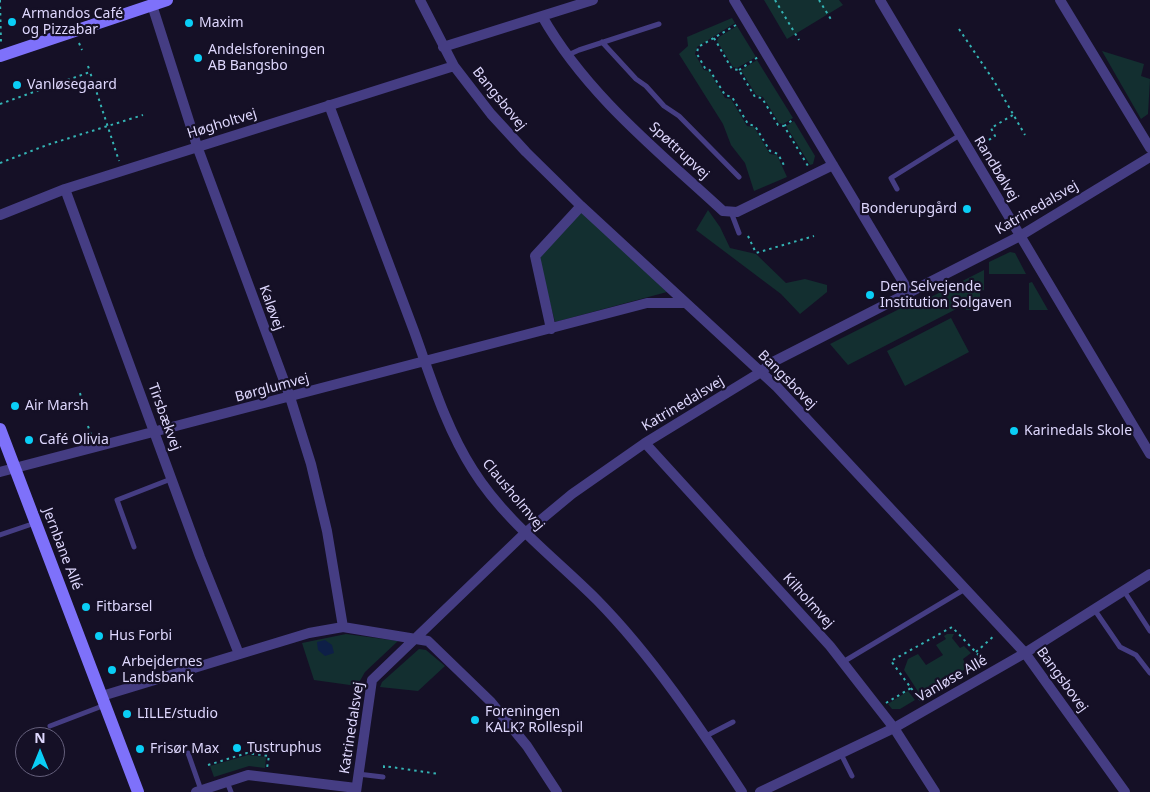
<!DOCTYPE html>
<meta charset="utf-8">
<style>
body{margin:0}
#map{position:relative;width:1150px;height:792px;overflow:hidden;background:#151026;font-family:"Noto Sans",sans-serif}
canvas{display:block}
.north{position:absolute;left:15px;top:727px;width:50px;height:50px;box-sizing:border-box;background:#151026;border:1px solid #65607c;border-radius:50%;rotate:0deg;font-size:14px;font-weight:700;line-height:20px;text-align:center;color:#ded7fd}
.north::after{content:'';display:block;margin:auto;width:18px;height:22px;background:#0acef6;clip-path:polygon(50% 0,100% 100%,50% 72%,0 100%)}
</style>
<div id="map">
<canvas width="1150" height="792"></canvas>
<div class="north">N</div>
</div>
<script>
const context = document.querySelector('canvas').getContext('2d');
context.lineJoin = 'round';
function fillPath(path, color) {
  context.fillStyle = color;
  context.fill(path, 'evenodd');
}
function trace(path, color, width, dash) {
  context.strokeStyle = color;
  context.lineWidth = width;
  context.lineCap = dash ? 'butt' : 'round';
  context.setLineDash(dash || []);
  context.stroke(path);
}
function label(font, color, halo, rows, align = 'center') {
  context.font = font + ' "Noto Sans",sans-serif';
  context.lineWidth = 4.5;
  context.setLineDash([]);
  context.textBaseline = 'middle';
  context.strokeStyle = halo;
  context.fillStyle = color;
  for (const [text, x, y, turn = 0] of rows) {
    context.save();
    context.translate(x, y);
    context.rotate((+turn || 0) * Math.PI / 180);
    context.textAlign = isNaN(turn) ? turn : align;
    if (halo) context.strokeText(text, 0, 0);
    context.fillText(text, 0, 0);
    context.restore();
  }
}
fillPath(new Path2D(`
 M764,0H839L843,5L787,39Z
 M732,18L735,23L697,47L695,54L704,70L709,71L725,98L731,99L747,126L754,127L770,154L777,155L787,177L754,191L745,163L731,145L723,124L679,54L688,46L687,37Z
 M737,26L756,57L737,68L733,67L717,41L719,37Z
 M1102,51L1144,64L1141,76L1150,79L1148,114L1141,119Z
 M757,60L793,118L783,124L779,123L763,97L756,95L741,70Z
 M794,121L815,156L813,164L810,165L786,126Z
 M581,210L667,292L555,322L538,257Z
 M708,210L720,227L730,248L756,254L786,283L805,279L827,285V292L800,314L781,294L696,230Z
 M1010,252L1015,253L1026,274H989V262Z
 M984,270V290L980,291V310H966L964,305L848,365L830,344L927,295L929,298Z
 M1032,282L1048,310H1029V283Z
 M951,318L969,352L905,386L887,351Z
 M346,634L398,641L365,672L357,686L314,680L302,643Z
 M947,634H954L952,638L960,648L964,646L971,653L963,659L967,668L921,696L904,670L908,659L918,654L926,665L943,655L936,645L946,639L944,636Z
 M419,649L426,650L445,666L418,691L380,687L382,682Z
 M908,691L915,700L900,709H892L888,704Z
 M248,755L266,757L265,768L249,766L214,777L210,766Z`), '#132f30');
fillPath(new Path2D(`
 M325,640L332,645L334,653L325,656L318,650L317,642Z`), '#0e1f47');
trace(new Path2D(`
 M0,0L1,43
 M775,0L799,40
 M819,0L832,21
 M736,25L698,47L697,54L705,68L709,69L725,95L732,97L748,124L755,126L770,151L778,154L785,167
 M959,29L994,81L1025,135
 M714,38L732,69L739,70L755,97L762,98L778,125L784,126L808,166
 M79,43L82,50
 M88,66L90,72
 M739,70L758,57
 M0,104L90,72L119,161
 M784,126L794,119
 M978,147L995,136L991,128L1013,115
 M0,163L47,145L143,115
 M748,236L756,253L814,236
 M80,393L84,409
 M88,426L92,438
 M976,652L995,635
 M911,688L920,700
 M886,703L911,688L891,661L952,627L987,664
 M208,765L247,753L269,756L267,768
 M384,768V766L439,774`), '#34b3b4', 2, [2.5, 4]);
trace(new Path2D(`
 M602,42L636,79L646,86L664,106L679,116L739,177
 M568,55L579,50L659,24
 M897,189L891,178L960,135
 M731,212L739,233
 M0,535L35,523
 M134,547L117,500L171,479
 M1124,591L1150,631
 M1094,609L1120,647L1136,655L1150,673
 M843,662L965,589
 M50,726L105,705
 M706,736L733,722
 M188,753L201,790
 M841,754L852,776
 M358,774L383,777
 M227,782L231,792`), '#453d83', 5);
trace(new Path2D(`
 M420,0L454,66L491,114L526,152L581,206L777,387L1025,653L1125,792
 M734,0L909,292
 M880,0L1150,454
 M1060,0L1150,148
 M152,5L197,146L290,397L311,464L327,531L343,627
 M542,16C586,94 658,151 723,211L737,212L833,165
 M443,47L593,0
 M329,105C357,181 386,256 414,331C431,378 446,428 473,470C505,521 555,558 597,600C652,656 699,726 742,792
 M65,189L200,557L239,654
 M0,215L65,189L454,66
 M551,329L535,256L581,206
 M645,443L830,646L894,728L935,792
 M0,472L647,303H685
 M102,696L309,633L343,627L428,641L490,701L527,746L557,792
 M196,792L248,775L356,788
 M356,792L372,680L525,533L572,494L645,443L761,372L771,363L1020,236L1150,157
 M760,792L894,728L1025,653L1150,574`), '#453d83', 10);
trace(new Path2D(`
 M0,56L167,0
 M0,429L138,792`), '#7e71fa', 12);
for (const [x, y, r, color] of [
 [12,22,5,"#0acef6"],
 [189,23,5,"#0acef6"],
 [198,58,5,"#0acef6"],
 [17,85,5,"#0acef6"],
 [967,209,5,"#0acef6"],
 [870,295,5,"#0acef6"],
 [15,406,5,"#0acef6"],
 [1014,431,5,"#0acef6"],
 [29,440,5,"#0acef6"],
 [86,607,5,"#0acef6"],
 [99,636,5,"#0acef6"],
 [112,670,5,"#0acef6"],
 [127,714,5,"#0acef6"],
 [475,720,5,"#0acef6"],
 [237,748,5,"#0acef6"],
 [140,749,5,"#0acef6"]
]) {
  const dot = new Path2D();
  dot.arc(x, y, r, 0, 2 * Math.PI);
  context.fillStyle = color;
  context.fill(dot);
  trace(dot, '#151026', 2);
}
label('14px', '#ded7fd', '#151026', [
 ["Armandos Café",22,14],
 ["og Pizzabar",22,30],
 ["Maxim",199,23],
 ["Andelsforeningen",208,50],
 ["AB Bangsbo",208,66],
 ["Vanløsegaard",27,85],
 ["Bonderupgård",957,209,"right"],
 ["Den Selvejende",880,287],
 ["Institution Solgaven",880,303],
 ["Air Marsh",25,406],
 ["Karinedals Skole",1024,431],
 ["Café Olivia",39,440],
 ["Fitbarsel",96,607],
 ["Hus Forbi",109,636],
 ["Arbejdernes",122,662],
 ["Landsbank",122,678],
 ["Foreningen",485,712],
 ["KALK? Rollespil",485,728],
 ["LILLE/studio",137,714],
 ["Tustruphus",247,748],
 ["Frisør Max",150,749]
], 'left');
label('14px', '#ded7fd', '#151026', [
 ["Bangsbovej",499,99,51],
 ["Høgholtvej",222,124,-17],
 ["Spøttrupvej",679,151,43],
 ["Randbølvej",996,169,59],
 ["Katrinedalsvej",1037,208,-30],
 ["Kaløvej",271,308,70],
 ["Bangsbovej",787,380,45],
 ["Børglumvej",272,388,-15],
 ["Katrinedalsvej",683,404,-31],
 ["Tirsbækvej",164,417,70],
 ["Clausholmvej",513,495,50],
 ["Jernbane Allé",62,549,69],
 ["Kilholmvej",808,601,48],
 ["Vanløse Allé",952,679,-30],
 ["Bangsbovej",1062,680,54],
 ["Katrinedalsvej",352,728,-81]
]);
</script>
